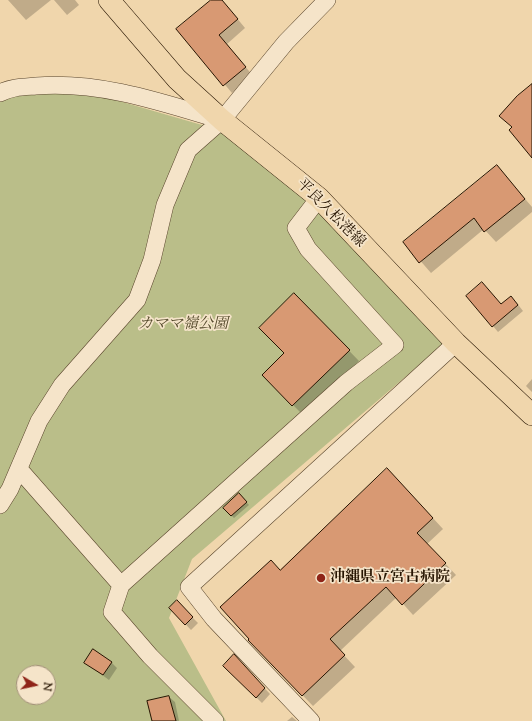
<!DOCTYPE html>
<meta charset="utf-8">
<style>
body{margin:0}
#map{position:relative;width:532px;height:721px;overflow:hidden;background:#f0d6ac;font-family:"Sorts Mill Goudy",serif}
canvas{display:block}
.north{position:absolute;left:16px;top:665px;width:40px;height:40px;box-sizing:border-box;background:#f5e4c9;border:1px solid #a39179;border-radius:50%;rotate:99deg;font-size:11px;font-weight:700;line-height:16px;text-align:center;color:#271502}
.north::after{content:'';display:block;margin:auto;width:14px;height:18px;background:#8f2418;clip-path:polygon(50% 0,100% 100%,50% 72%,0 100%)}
</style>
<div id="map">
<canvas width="532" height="721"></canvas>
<div class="north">N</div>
</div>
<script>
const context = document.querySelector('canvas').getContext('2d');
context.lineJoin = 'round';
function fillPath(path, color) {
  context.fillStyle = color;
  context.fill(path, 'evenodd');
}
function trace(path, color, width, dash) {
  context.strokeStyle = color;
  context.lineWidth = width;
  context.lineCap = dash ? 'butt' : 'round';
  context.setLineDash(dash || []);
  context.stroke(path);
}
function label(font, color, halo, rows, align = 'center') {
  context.font = font + ' "Sorts Mill Goudy","Noto Serif JP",serif';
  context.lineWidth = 3.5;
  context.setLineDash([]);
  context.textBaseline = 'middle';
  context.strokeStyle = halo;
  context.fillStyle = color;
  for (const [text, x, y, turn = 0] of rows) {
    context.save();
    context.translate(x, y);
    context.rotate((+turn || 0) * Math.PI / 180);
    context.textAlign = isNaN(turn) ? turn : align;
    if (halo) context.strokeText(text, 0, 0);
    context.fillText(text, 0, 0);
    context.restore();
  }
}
fillPath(new Path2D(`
 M64,85L202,125L215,114L319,198L444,344L192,559L169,618L226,721H0V93ZM24,673H48V697H24Z`), '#babe89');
fillPath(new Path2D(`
 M8,0H51L26,20Z
 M54,0H75L79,5L67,15Z
 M212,0H222L245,28L227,44L253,76L232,93L178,29Z
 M497,166L532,207V212L496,242L484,229L431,273L404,242Z
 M294,294L359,361L304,416L263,375L286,353Z
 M516,302L523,311L498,332L493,326L501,305Z
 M532,379V392L526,386Z
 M398,480L443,529L427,544L456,575L413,615L397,597L340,651L355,667L313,706L249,640L280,571Z
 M239,494L249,505L234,518L224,508Z
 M177,602L198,623L191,630L170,608Z
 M234,656L270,694L262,703L224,666Z
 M111,662L117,668L109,680L86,663Z
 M169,697L175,702L179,721H153Z
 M292,717L297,721H287Z`), '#0003');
const building = new Path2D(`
 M211,0H222L238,19L219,35L246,67L223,86L176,29Z
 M532,84V158L509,130L512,127L499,116L517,96Z
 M497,165L525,199L484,232L474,218L419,263L403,242Z
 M482,282L501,304L511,296L518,305L492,327L466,296Z
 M294,293L350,350L292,406L262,375L284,353L259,328Z
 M387,468L433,518L417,533L446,563L402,605L386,587L330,639L345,655L302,696L248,640L249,639L220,607L271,560L280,570Z
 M239,493L247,502L231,516L223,508Z
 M177,600L193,617L185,625L169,608Z
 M93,649L112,662L103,675L84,663Z
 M234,654L265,688L256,698L223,666Z
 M169,696L176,721H152L147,701Z`);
fillPath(building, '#d89973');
trace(building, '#271502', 1);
const minor = new Path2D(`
 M0,93C11,87 23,87 36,86C100,81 161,102 221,120
 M19,469L121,585L112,612L150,656L215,721
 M0,505L10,489L39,421L62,385L137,300L152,260L165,205L188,150L222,120L286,42L327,0
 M121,585L346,383L395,345L308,249L296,228L319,198
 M311,721L214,619L189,587L456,343`);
const major = new Path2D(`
 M109,0L177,79L222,120L319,198L456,343L532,415`);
trace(minor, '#59452c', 18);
trace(major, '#271502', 22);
trace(minor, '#f5e4c9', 17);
trace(major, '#f0d6ac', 21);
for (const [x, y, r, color] of [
 [321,578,5,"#8f2418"]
]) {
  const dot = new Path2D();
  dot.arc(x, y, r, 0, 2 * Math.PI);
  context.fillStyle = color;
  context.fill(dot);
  trace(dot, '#f5e4c9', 1.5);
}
label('15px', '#271502', '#f5e4c9', [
 ["平良久松港線",330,214,45]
]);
label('italic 15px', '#53482a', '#f5e4c9', [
 ["カママ嶺公園",183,325]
]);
label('bold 15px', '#271502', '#f5e4c9', [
 ["沖縄県立宮古病院",330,578]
], 'left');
</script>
